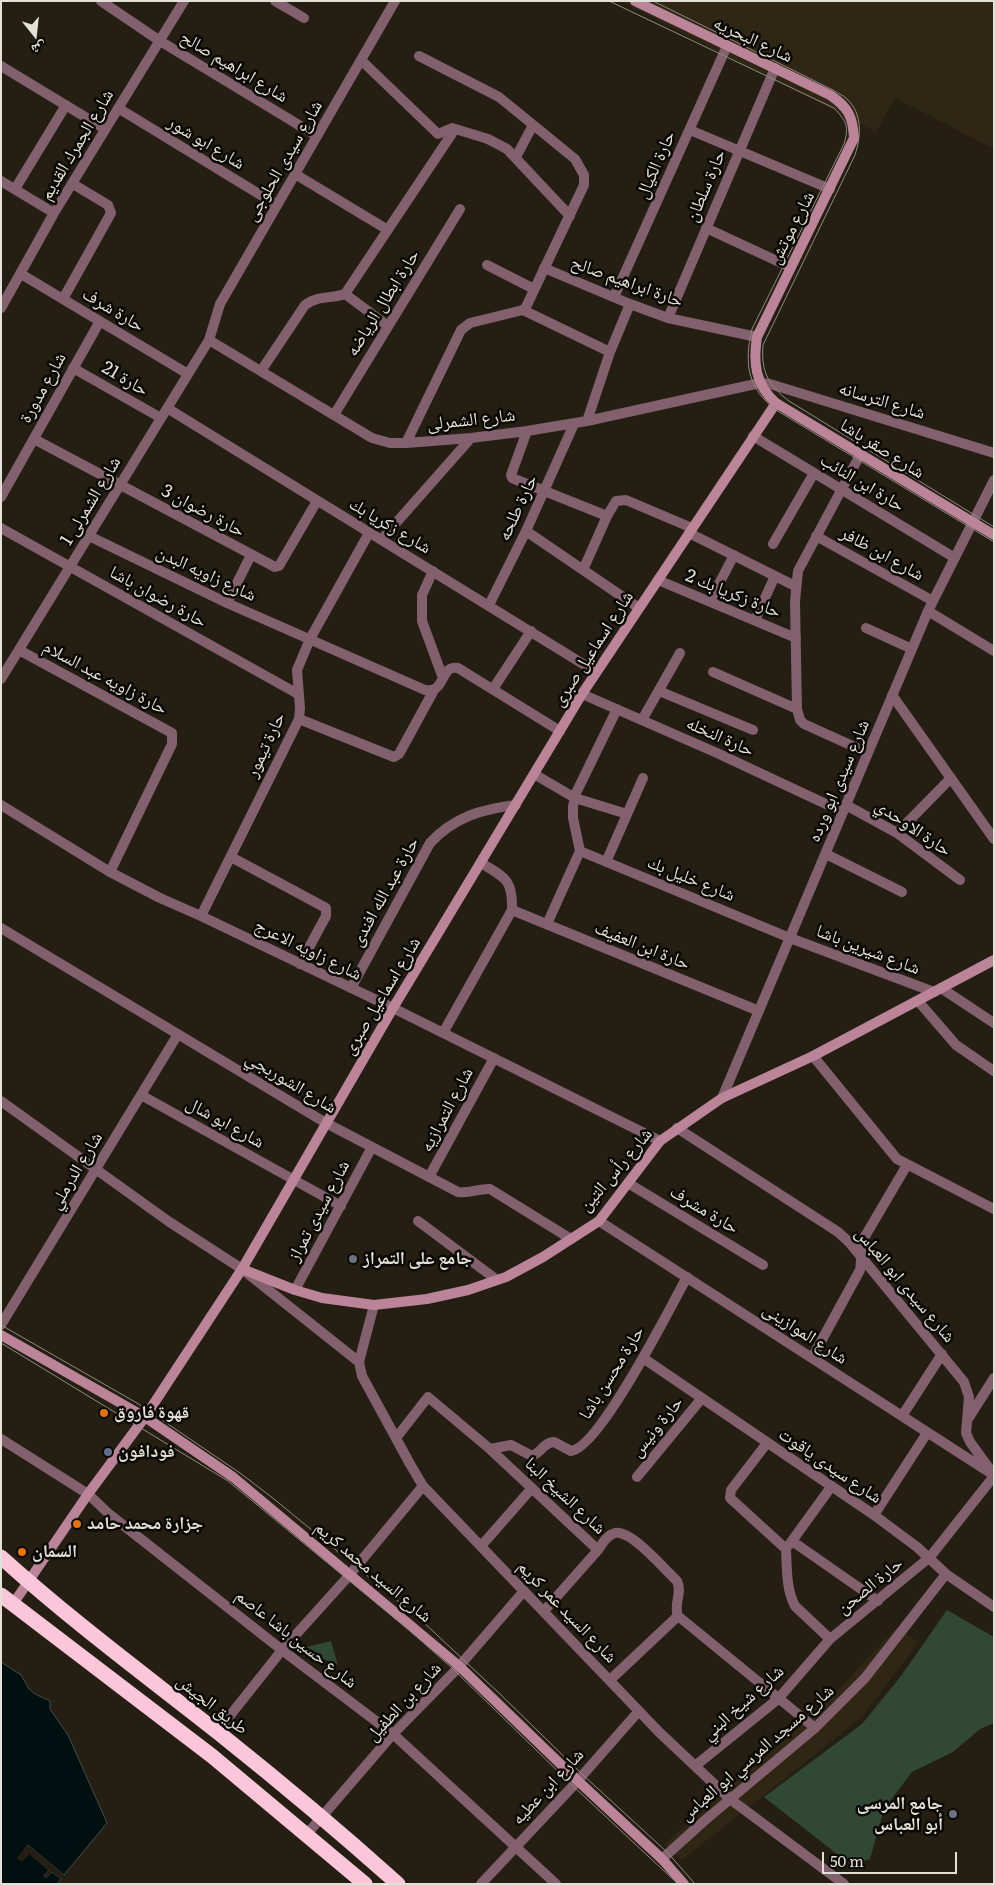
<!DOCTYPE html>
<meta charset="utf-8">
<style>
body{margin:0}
#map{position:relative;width:995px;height:1885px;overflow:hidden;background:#241f12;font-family:Literata,"Noto Naskh Arabic",serif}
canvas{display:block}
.frame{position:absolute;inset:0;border:2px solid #e3e0d8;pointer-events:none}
.north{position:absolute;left:10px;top:10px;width:50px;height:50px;-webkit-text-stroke:4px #0b0905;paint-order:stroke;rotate:164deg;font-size:14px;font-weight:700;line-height:20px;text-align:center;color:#e3e0d8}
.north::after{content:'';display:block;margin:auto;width:18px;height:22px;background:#e3e0d8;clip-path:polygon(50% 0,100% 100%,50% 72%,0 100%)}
.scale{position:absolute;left:822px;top:1852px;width:135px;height:22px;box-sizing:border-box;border:2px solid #e3e0d8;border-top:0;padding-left:6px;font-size:15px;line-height:18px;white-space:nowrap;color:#e3e0d8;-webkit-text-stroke:4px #0b0905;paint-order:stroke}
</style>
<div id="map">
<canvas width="995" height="1885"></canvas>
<div class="frame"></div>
<div class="north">ش</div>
<div class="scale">50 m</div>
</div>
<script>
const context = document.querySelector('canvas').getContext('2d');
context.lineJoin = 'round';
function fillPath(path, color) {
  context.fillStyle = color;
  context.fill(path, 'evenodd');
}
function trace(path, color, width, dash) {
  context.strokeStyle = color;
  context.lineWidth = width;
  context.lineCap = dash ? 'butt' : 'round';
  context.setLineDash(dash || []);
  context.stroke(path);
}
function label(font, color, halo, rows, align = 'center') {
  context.font = font + ' Literata,"Noto Naskh Arabic",serif';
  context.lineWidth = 5;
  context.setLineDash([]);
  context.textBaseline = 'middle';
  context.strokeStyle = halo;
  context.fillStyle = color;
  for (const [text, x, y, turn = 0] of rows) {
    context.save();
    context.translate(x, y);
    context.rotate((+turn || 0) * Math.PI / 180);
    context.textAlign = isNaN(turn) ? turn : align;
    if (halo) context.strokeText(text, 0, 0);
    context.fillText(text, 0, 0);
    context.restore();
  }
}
fillPath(new Path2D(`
 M620,1H994V149L895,98L876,132Z
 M896,1628L919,1642L862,1717L682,1860L664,1844L819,1710Z`), '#2f2714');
fillPath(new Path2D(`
 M947,1610L994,1637V1723L980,1729L953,1752L912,1772L884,1809L870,1859L851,1865L764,1797L862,1724L901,1676Z
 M331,1641L338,1665L299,1649Z`), '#314835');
const water = new Path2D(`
 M1,1662L21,1675L29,1689L35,1694L50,1701V1709L68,1735L107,1823L64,1875L28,1845L18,1858L22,1861L29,1853L49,1870L44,1876L46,1878L52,1872L61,1879L57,1884H1Z`);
fillPath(water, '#000f10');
trace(water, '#444e4c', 1);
fillPath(new Path2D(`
 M28,1845L64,1875L62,1877L29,1849L21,1858L27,1851H30L62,1877L61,1879L52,1872L46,1878L44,1877L49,1870L29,1854L22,1862L17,1858Z`), '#241f12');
trace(new Path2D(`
 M101,1L160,41L317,136
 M275,1L304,18
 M361,60L438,134L452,128L488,139L507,149L570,216
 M1,66L105,129
 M118,108L277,205
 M690,130L830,189
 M516,157L533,125
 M295,174L388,230
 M1,181L54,213
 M15,189L66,105
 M706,228L790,267
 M487,265L534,289
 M544,268L630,304L668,318L757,337
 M21,274L188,374
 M345,294L388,326
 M614,297L727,46
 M63,299L111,213L108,205L73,184
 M1,308L54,213L184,1
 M523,310L610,352
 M668,318L775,68
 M209,340L372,438L390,443H406L471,438L527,431L587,421L760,383L770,384L994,453
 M73,368L161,418
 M261,371L305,305C318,295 331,299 345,294L455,129
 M167,408L596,672
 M334,415L460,209
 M587,421L610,352L630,304
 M527,431L511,475L512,478L607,516
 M753,436L955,558
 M34,439L275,567L279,566L317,501
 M406,443L461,330L470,323L523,310L526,307L584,185V175L575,159L499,97L419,56
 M860,455L798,571L795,601L797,709L800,720L804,724L868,753
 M1,497L100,321
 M1,528L298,694
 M526,531L639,608
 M689,533L795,586
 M89,536L227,603L425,690C446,694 440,664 458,668L560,731
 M816,536L933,601
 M381,540L471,438
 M773,544L814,473
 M583,570L607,516L616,501L626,500L692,528
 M433,571L422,595V621L443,678
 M658,580L796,638
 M710,601L734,555
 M227,603L251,555
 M489,605L526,531L574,424
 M928,611L994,651
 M755,620L775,576
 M866,628L912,649
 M19,650L172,733V744L110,872
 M713,672L797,709
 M1,679L209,340L220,304L395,1
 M493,689L531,631
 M659,691L753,730
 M582,694L717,753L843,812
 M892,695L994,839
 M299,719L394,757L399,754L434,690
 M642,720L680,653
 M534,774L575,798L627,814
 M1,805L110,872L160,898L201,916L393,1008L660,1141
 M846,805L897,833L960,880
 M897,833L951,778
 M580,851L790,938L934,992
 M826,854L902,892
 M231,857L326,908V916L300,964
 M606,862L643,778
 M512,910L759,1011
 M201,916L299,719L300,708L297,670L310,639L369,533
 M547,924L580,851L573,818V806L576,793L617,709
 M1,928L326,1123L458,1192C470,1194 479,1188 490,1189L571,1239
 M351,988L430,843C454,817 482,809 516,805
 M941,988L994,1023
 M918,1001L956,1045L994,1071
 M443,1033L512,910C513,880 505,877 481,863
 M813,1056L897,1159L994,1209
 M141,1095L341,1206
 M722,1098L928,611L994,480
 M1,1101L168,1221L242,1269L359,1362
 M677,1128L838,1232L849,1242L964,1382L969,1397L966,1433L970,1442L994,1475
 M429,1177L494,1058
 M628,1183L763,1265
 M418,1221L497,1280
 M599,1221L989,1472
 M295,1290L372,1147
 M374,1305L359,1362L362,1376L410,1464L423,1486L659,1732L730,1799L844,1884
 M1,1325L178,1034
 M643,1358L874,1515L917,1547L946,1574L994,1607
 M812,1358L860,1270C862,1259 860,1248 864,1238L907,1165
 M902,1416L942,1354
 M968,1419L994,1378
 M396,1438L428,1397L490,1449L598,1550C602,1544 607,1535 615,1533C632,1530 665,1570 677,1581C683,1593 673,1604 678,1616L815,1728
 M1,1439L88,1494L109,1514L282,1650L393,1734L556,1884
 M767,1443L731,1490L730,1498L786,1549C787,1568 786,1589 795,1606L830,1639
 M490,1449L511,1445L532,1456C541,1453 544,1442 554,1442L571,1451C600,1448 671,1306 687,1277
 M637,1477L702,1398
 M874,1515L927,1433
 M792,1541L878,1601
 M482,1545L532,1488
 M789,1545L831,1487
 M544,1611L598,1550
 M610,1680L678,1616
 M217,1732L282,1650L346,1579L423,1486
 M695,1766L778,1699L830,1639L930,1557L994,1476
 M307,1834L393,1734L455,1671L524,1591
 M662,1859L704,1821L815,1728L865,1678L946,1574
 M481,1884L573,1786L638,1712`), '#82606d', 10);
trace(new Path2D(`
 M635,1L830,95C848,107 853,117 854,138L757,337C753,362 755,385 776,403L994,535
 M242,1269L295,1290L322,1298L374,1305L427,1299L468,1290L506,1277L543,1257L599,1221L660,1141L722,1098L813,1056L994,960
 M1,1335L145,1417L233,1477L459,1666L578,1781L662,1859L684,1884
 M13,1604L88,1494L145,1417L242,1269L393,1008L582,694L776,403`), '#bb8499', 10);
trace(new Path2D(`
 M1,1557C73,1622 149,1678 225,1738C284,1785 342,1834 398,1884
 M1,1595L212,1756L365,1884`), '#fbc6da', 15);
trace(new Path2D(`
 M609,1L834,108C847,122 849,126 844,144L752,329C744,363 747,388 776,410L994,542
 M653,1L833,90C837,93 843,95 847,99C863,114 861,137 855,155L763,345C761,372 768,385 789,401L994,527
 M1,1325L137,1403L240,1473L274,1499L421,1620L500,1694L583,1775L668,1853L695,1884
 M1,1343L228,1481L409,1630L452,1668L573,1786L678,1884`), '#8e8b80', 1);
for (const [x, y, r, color] of [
 [353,1259,5,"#6b7280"],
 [104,1413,5,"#e8710a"],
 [108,1452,5,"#5c6f8a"],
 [77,1524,5,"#e8710a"],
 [22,1552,5,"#e8710a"],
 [953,1814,5,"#6b7280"]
]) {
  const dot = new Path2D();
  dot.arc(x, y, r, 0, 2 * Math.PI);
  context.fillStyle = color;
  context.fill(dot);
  trace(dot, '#0b0905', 2);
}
label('18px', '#e3e0d8', '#0b0905', [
 ["شارع البحريه",753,40,25],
 ["شارع ابراهيم صالح",234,67,31],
 ["شارع ابو شور",206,143,31],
 ["شارع الجمرك القديم",77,145,-59],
 ["شارع سيدى الحلوجى",284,161,-60],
 ["حارة الكيال",656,165,-66],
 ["حارة سلطان",706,186,-67],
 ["شارع موتش",792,228,-63],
 ["حارة ابراهيم صالح",627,282,20],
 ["حارة ابطال الرياضه",383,303,-58],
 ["حارة شرف",113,310,31],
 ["حارة 21",125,379,30],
 ["شارع مدورة",43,388,-61],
 ["شارع الترسانه",882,401,17],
 ["شارع الشمرلى",471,420,-6],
 ["شارع صقر باشا",882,449,32],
 ["حارة ابن النائب",862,483,31],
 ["شارع الشمرلى 1",91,501,-59],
 ["حارة طلحه",518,508,-65],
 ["حارة رضوان 3",203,511,28],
 ["شارع زكريا بك",390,526,31],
 ["شارع ابن ظافر",882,554,29],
 ["شارع زاويه البدن",206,574,25],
 ["حارة زكريا بك 2",733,594,22],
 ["حارة رضوان باشا",158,597,29],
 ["شارع اسماعيل صبرى",593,649,-57],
 ["حارة زاويه عبد السلام",105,678,28],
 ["حارة النخله",720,737,24],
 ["حارة تيمور",266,745,-65],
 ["شارع سيدى ابو ورده",839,781,-67],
 ["حارة الاوحدي",913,828,34],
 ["شارع خليل بك",691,879,22],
 ["حارة عبد الله افندى",385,892,-61],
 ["حارة ابن العفيف",642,946,22],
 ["شارع زاويه الاعرج",308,950,26],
 ["شارع شيرين باشا",868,950,21],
 ["شارع اسماعيل صبرى",382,996,-59],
 ["شارع الشوربجي",291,1083,31],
 ["شارع التمرازيه",447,1110,-62],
 ["شارع ابو شال",225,1123,29],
 ["شارع رأس التين",616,1170,-50],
 ["شارع الدرملي",76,1171,-59],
 ["حارة مشرف",704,1210,31],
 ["شارع سيدى تمراز",319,1211,-62],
 ["شارع سيدى ابو العباس",905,1285,50],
 ["شارع الموازينى",805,1334,33],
 ["حارة محسن باشا",612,1373,-58],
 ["حارة ونيس",657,1427,-51],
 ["شارع سيدى ياقوت",830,1466,34],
 ["شارع الشيخ البنا",565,1496,43],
 ["شارع السيد محمد كريم",373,1572,40],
 ["حارة الصحن",870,1586,-39],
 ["شارع السيد عمر كريم",567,1612,46],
 ["شارع حسين باشا عاصم",296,1639,38],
 ["شارع بن الطفيل",404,1702,-47],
 ["شارع شيخ البني",743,1703,-42],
 ["طريق الجيش",212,1705,38],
 ["شارع مسجد المرسي ابو العباس",757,1753,-41],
 ["شارع ابن عطيه",548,1787,-47]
]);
label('bold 18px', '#e3e0d8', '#0b0905', [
 ["جامع على التمراز",363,1259],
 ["قهوة فاروق",114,1413],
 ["فودافون",118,1452],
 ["جزارة محمد حامد",87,1524],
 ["السمان",32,1552],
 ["جامع المرسى",943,1804,"right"],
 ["أبو العباس",943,1825,"right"]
], 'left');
</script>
